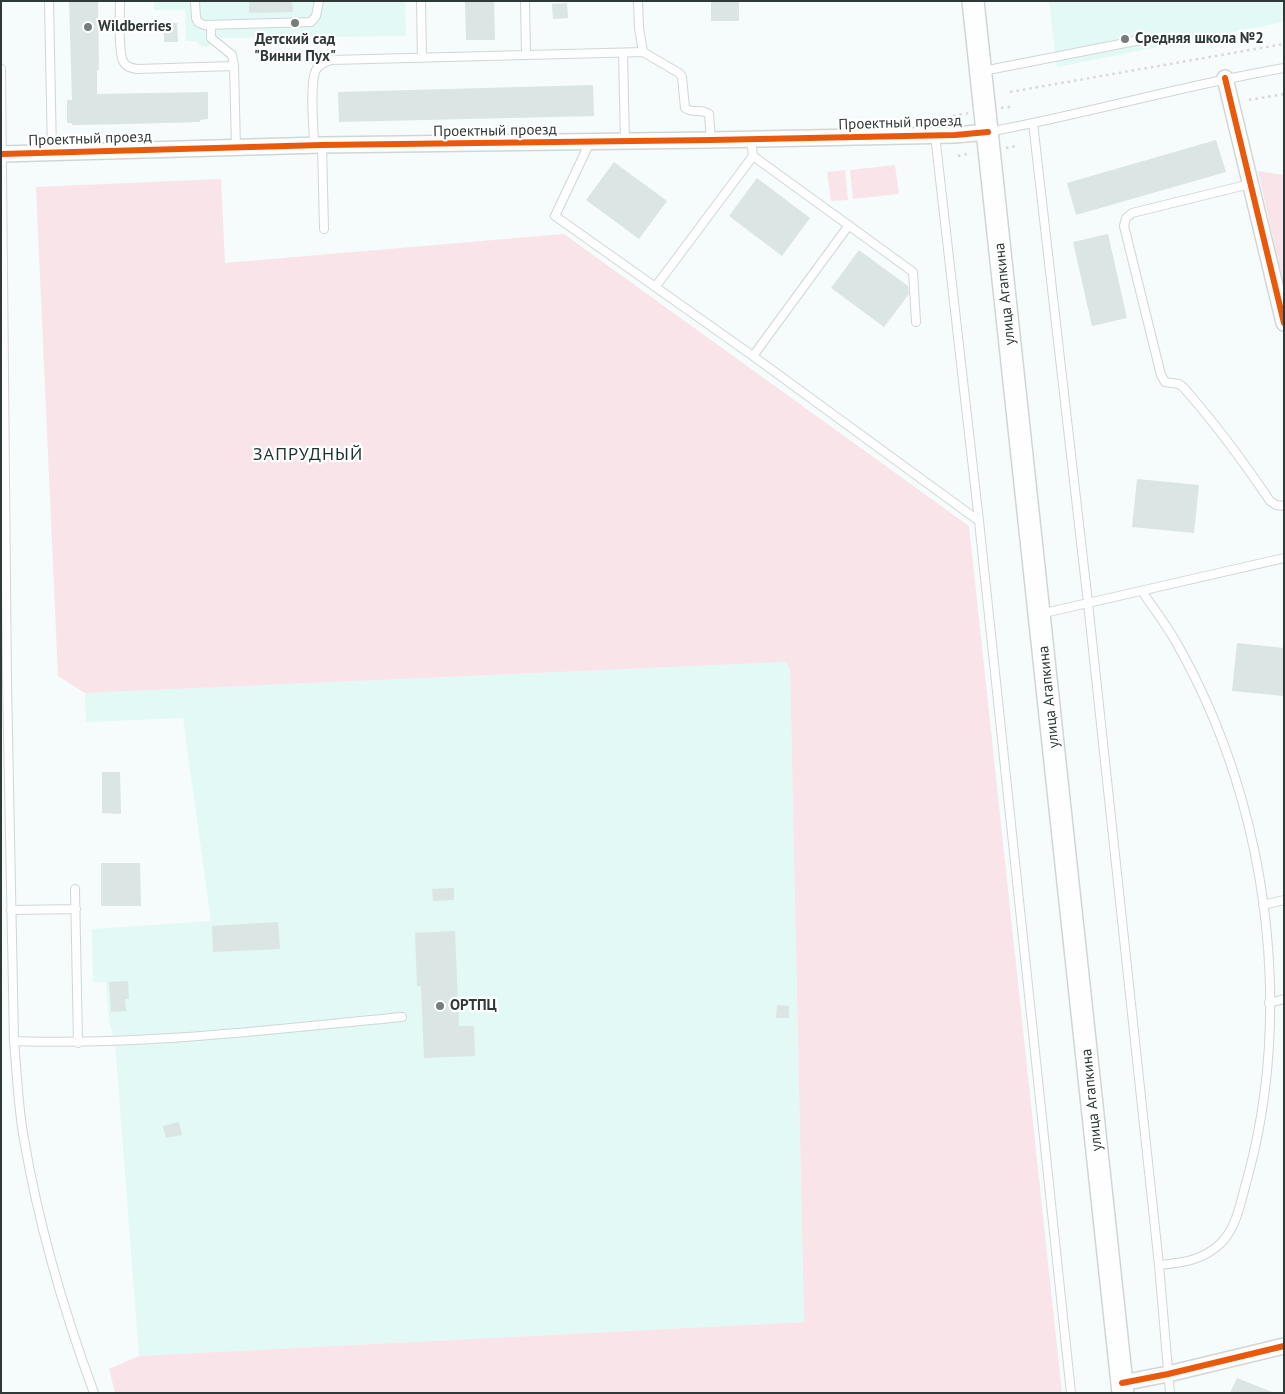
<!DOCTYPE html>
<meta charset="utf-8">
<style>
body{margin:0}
#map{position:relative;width:1285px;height:1394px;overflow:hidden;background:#f6fbfb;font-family:"PT Sans",sans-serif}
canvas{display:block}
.frame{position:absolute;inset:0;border:2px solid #2f3a38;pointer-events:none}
</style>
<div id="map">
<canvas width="1285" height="1394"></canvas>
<div class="frame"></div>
</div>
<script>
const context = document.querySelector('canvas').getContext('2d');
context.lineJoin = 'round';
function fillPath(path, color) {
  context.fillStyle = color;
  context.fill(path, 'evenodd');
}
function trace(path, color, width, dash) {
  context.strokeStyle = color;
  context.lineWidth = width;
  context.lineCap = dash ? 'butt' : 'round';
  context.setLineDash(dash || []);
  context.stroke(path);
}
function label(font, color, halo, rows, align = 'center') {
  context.font = font + ' "PT Sans",sans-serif';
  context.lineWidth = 4.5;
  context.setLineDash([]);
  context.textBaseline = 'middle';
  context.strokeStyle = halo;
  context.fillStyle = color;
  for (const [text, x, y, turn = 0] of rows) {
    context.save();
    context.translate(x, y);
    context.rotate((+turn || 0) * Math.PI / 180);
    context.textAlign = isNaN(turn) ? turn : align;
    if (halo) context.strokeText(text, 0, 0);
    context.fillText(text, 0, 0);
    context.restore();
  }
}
fillPath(new Path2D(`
 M154,1H405L406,36L214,38L208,47H202L196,41H186L185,10H154Z
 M1049,1H1284V22L1057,67Z
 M786,662L790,669L804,1322L139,1356L115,1042L109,1021L106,982H93L92,929L211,921L183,718L86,722L85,693Z`), '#e2f9f6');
fillPath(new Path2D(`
 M895,165L899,194L853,199L850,170Z
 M845,170L848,200L831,201L827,172Z
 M1258,171L1284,175V286Z
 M221,179L225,263L564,234L969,526L1062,1393H115L109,1369L139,1356L804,1322L790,669L786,662L85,693L58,676L36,187Z`), '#f9e4e9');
fillPath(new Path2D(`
 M69,1H98L99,70H97V94L208,92V119L200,120V122L127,124L72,125V123H67V100H72Z
 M249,1H292L293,12L249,13Z
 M465,1H494L495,40H466Z
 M711,1H739V21H711Z
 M567,3L568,18L553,19L552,4Z
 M164,23H177L178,42H164Z
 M593,85L594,116L339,122L338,92Z
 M1216,140L1226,172L1076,215L1067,183Z
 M614,162L667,201L639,239L586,200Z
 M757,178L810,218L782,256L729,216Z
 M1108,234L1127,318L1092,326L1073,242Z
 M859,250L908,286L909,294L884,327L831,288Z
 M1137,479L1199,485L1194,533L1132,527Z
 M1237,643L1284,648V696L1232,691Z
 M102,772H120L121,814L102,813Z
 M101,863H140L141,906H101Z
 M454,888V900L433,901L432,889Z
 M278,922L280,949L213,952L212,926Z
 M455,931L459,1026H474L475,1056L424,1058L421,986H417L415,933Z
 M128,981L129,999H125L126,1011L111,1012L109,982Z
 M777,1005L789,1006V1018H776Z
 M179,1122L182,1135L166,1138L163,1126Z
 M1237,1378L1272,1392V1393H1230Z`), '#dbe5e3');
const service = new Path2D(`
 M49,1L52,153
 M120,1C120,14 118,51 123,61C126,67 131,68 137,69L234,66L236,148
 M195,1L196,18L198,22L204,25L311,22L316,16L319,1
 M421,1L422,58
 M525,1L526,55
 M638,1L639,28L643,52
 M211,25V38L232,55L234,66
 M623,53L625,142
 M1,69L7,683L14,1041C142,1046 274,1029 402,1017
 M983,71L1151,38
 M1033,123L1088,603L1159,1265L1170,1393
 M988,132C1087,114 1184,85 1284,68
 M935,135L979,521L1071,1393
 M590,142L555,216L753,356L979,521
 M314,145C314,129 309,84 316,70C319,64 325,62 331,60L643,52L679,73L682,77L685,108C692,114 701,108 709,114L711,140
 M322,145L324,229
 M753,156L913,272L916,322
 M1250,184L1132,213L1126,218L1124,226L1161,375L1165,382L1179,384L1183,387C1215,423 1243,461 1270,501L1276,505L1284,506
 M656,286L753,156L751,140
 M753,356L849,225
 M1142,591C1153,608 1166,624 1176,642C1200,684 1220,730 1235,777C1275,903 1283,1047 1248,1176C1241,1199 1238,1225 1222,1242C1204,1260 1183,1263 1159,1265
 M1040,614L1284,558
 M75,889L78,1043
 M1263,905L1284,900
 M11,910L76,909
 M1269,1003L1284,999
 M14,1041C17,1073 18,1107 24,1139C39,1227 63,1309 94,1393`);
const minor = new Path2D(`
 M1225,78L1284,323
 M2,154L322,145L711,140L955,135L988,132
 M1122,1383L1168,1374L1284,1346`);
const secondary = new Path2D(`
 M973,1L1123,1393`);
trace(service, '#cfd7d6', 10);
trace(minor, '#cfd7d6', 18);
trace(secondary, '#cfd7d6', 24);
trace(new Path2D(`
 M1010,92L1284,44
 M1249,100L1284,94
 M1001,108L1011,107
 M953,116L969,113
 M1006,148L1016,146
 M958,156L971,153`), '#d7d9d8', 2.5, [2.5, 4]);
trace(service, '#fefefe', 8);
trace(minor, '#fefefe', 15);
trace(secondary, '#fefefe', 21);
trace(new Path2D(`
 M1225,78L1284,323
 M2,154L322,145L711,140L955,135L988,132
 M1122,1383L1168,1374L1284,1346`), '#e8590c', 6);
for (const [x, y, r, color] of [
 [295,23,5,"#757e7c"],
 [88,27,5,"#757e7c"],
 [1125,39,5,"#757e7c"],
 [440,1006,5,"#757e7c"]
]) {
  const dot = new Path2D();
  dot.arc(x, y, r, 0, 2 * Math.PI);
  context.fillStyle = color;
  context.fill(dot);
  trace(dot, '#fff', 2);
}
label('bold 15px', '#2f3a38', '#fff', [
 ["Wildberries",98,27],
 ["Средняя школа №2",1135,39],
 ["Детский сад",295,40,"center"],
 ["\"Винни Пух\"",295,57,"center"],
 ["ОРТПЦ",450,1006]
], 'left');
label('15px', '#2f3a38', '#fff', [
 ["Проектный проезд",900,123,-2],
 ["Проектный проезд",495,131,-1],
 ["Проектный проезд",90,139,-2],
 ["улица Агапкина",1005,294,-96],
 ["улица Агапкина",1049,697,-96],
 ["улица Агапкина",1092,1100,-96]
]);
context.letterSpacing = '1px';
label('18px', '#1c3430', '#fff', [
 ["ЗАПРУДНЫЙ",308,455]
]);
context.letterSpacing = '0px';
</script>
